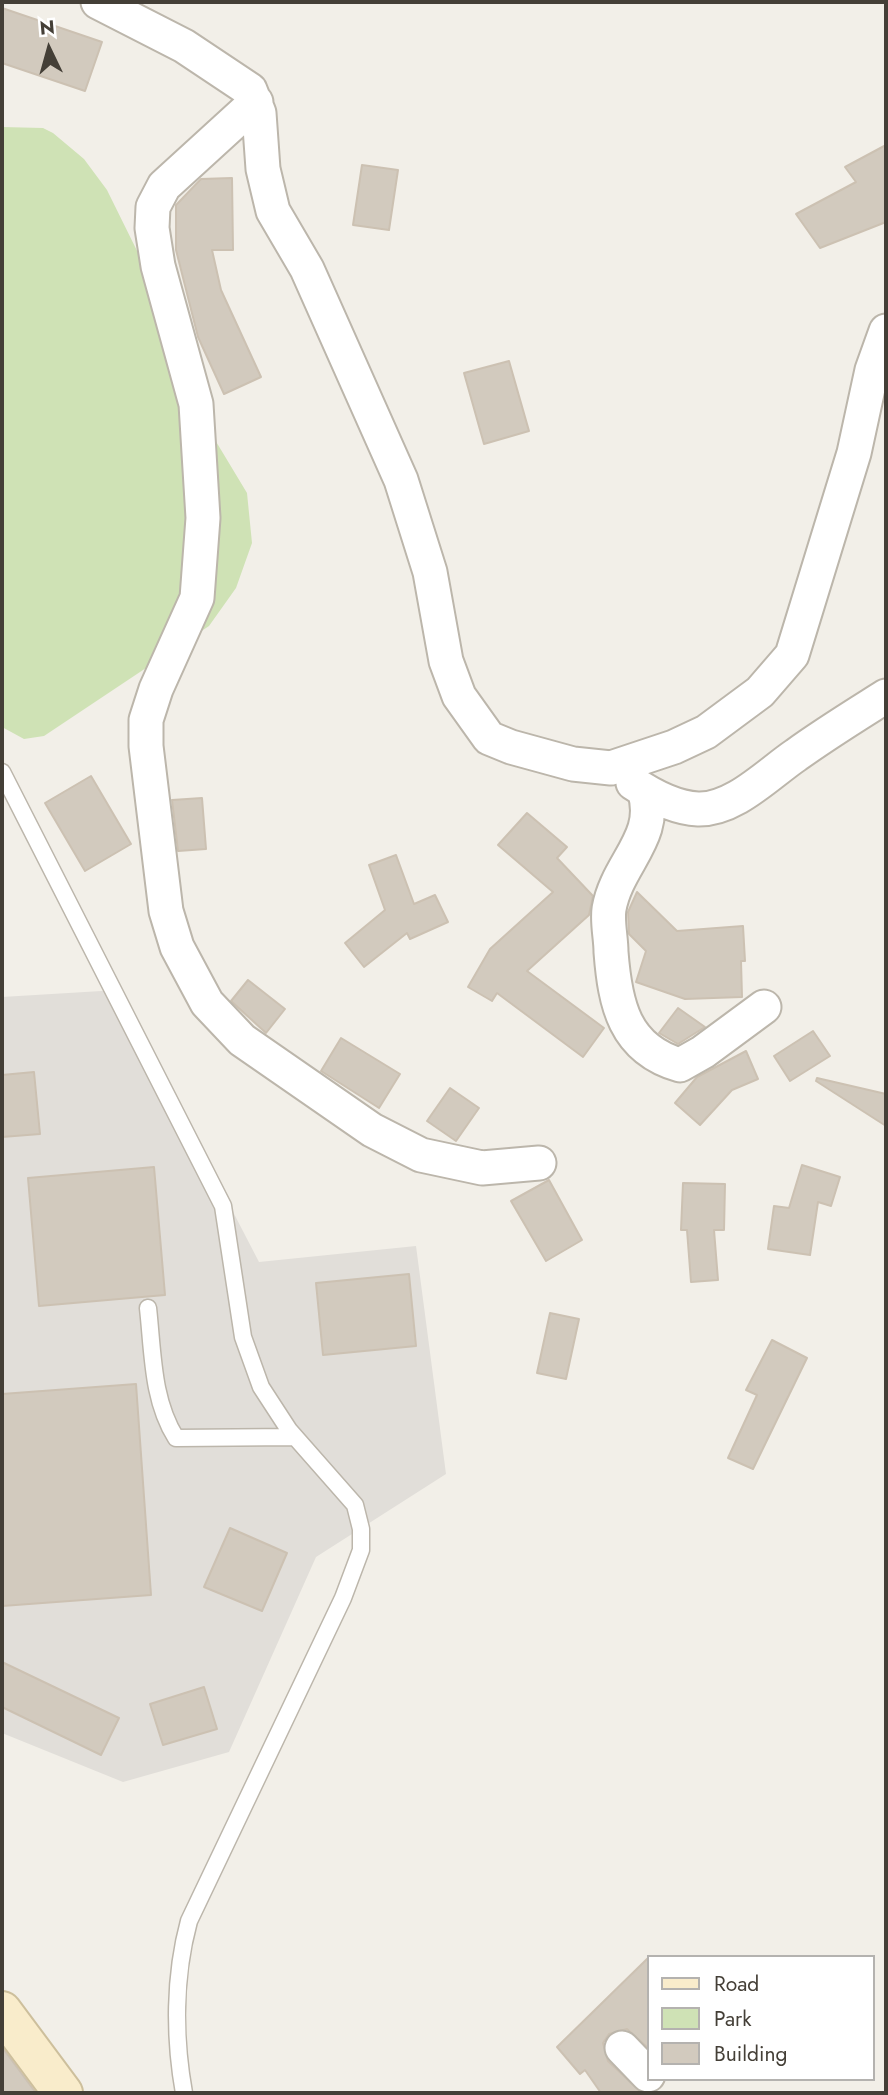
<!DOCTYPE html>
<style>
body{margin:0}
#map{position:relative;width:888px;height:2095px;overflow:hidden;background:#f2efe8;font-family:Jost,sans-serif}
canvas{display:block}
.frame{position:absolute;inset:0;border:4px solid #443f37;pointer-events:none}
.legend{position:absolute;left:647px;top:1955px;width:228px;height:126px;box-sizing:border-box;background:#fff;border:2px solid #b4b2af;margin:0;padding:9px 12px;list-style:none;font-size:21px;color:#443f37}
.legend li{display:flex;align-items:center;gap:14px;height:35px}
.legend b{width:35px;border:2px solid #b4b2af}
.north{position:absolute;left:14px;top:14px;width:70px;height:70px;-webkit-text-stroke:5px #fff;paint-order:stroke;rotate:355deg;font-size:19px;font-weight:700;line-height:28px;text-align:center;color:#443f37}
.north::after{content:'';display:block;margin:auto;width:24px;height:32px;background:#443f37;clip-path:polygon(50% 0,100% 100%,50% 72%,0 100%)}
</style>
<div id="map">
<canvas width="888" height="2095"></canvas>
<div class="frame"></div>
<ul class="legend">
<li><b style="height:9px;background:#f9eccb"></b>Road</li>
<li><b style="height:19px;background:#cfe2b5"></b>Park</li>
<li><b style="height:19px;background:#d2cabe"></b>Building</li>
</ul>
<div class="north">N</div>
</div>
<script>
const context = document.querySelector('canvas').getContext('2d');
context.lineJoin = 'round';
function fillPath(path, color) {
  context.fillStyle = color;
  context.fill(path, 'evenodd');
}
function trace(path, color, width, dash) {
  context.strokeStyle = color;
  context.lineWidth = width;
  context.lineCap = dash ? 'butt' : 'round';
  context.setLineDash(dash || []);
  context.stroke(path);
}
fillPath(new Path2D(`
 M118,990L259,1262L416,1246L446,1474L316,1557L229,1752L123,1782L2,1733V997Z`), '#e1ded9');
fillPath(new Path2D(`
 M2,127L43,128L53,133L84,159L107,190L146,269L194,405L247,493L252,543L236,588L209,626L44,736L24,739L2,727Z`), '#cfe2b5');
const building = new Path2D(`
 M2,8L102,42L85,91L2,63Z
 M886,145V222L820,248L796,214L856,182L845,167Z
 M362,165L398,170L389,230L353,225Z
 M232,178L233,250H212L221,290L261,377L224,394L198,337L176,250V205L201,179Z
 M509,361L529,431L484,444L464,373Z
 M91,776L131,844L85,871L45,803Z
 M202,798L206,849L178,851L172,800Z
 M527,813L567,847L557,858L593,896L589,915L527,971L604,1028L583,1057L497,993L492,1001L468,987L490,949L553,892L498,845Z
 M396,855L414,904L435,895L448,922L410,939L407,933L364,967L345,943L385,910L369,865Z
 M637,892L677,931L743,926L745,961H741L742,997L685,999L636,982L646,951L629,934L628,912Z
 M248,980L285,1009L266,1033L231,1001Z
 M678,1008L705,1027L678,1044L659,1033Z
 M813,1031L830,1056L790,1081L774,1056Z
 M341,1038L400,1074L379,1108L321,1071Z
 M746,1051L758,1079L732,1090L700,1125L675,1103L697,1077Z
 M34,1072L40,1134L2,1137V1075Z
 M817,1078L886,1094V1126L816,1081Z
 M450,1088L479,1108L456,1141L427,1121Z
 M802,1165L840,1177L831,1206L818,1202L810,1255L768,1249L774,1206L789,1208Z
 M154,1167L165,1295L39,1306L28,1178Z
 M549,1180L582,1240L546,1261L511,1201Z
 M683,1183L725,1184L724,1230H714L718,1280L691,1282L687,1230H681Z
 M409,1274L416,1346L323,1355L316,1283Z
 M550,1313L579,1319L566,1379L537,1373Z
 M772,1340L807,1358L753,1469L728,1458L757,1395L746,1390Z
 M136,1384L151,1595L2,1606V1394Z
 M230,1528L287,1553L262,1611L204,1587Z
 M2,1662L119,1718L101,1755L2,1707Z
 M204,1687L217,1729L163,1745L150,1704Z
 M648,1958V2048L627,2029L609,2034L603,2043L608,2061L642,2093H601L585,2070L580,2074L557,2047Z
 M2,2047L36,2093H2Z`);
fillPath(building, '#d2cabe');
trace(building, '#ccc1b2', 2);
const lane = new Path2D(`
 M2,772L223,1206L243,1337L261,1387L289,1430L355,1505L361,1529V1550L343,1598L189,1921C174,1976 174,2037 184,2093
 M148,1308C153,1353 152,1400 176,1438L295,1437`);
const street = new Path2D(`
 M98,2L184,46L250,90L259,113L263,169L273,211L307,269L401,480L430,572L446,661L459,696L489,738L511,747L573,764L611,768L674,747L706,732L760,692L792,655L854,453L872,370L886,331
 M256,102L164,186L153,207L152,228L158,266L196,404L203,518L197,598L156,689L146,720V746L166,911L177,947L207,1003L242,1040L372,1130L421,1155L482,1168L539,1163
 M633,783C651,795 675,808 698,809C734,810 768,774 796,755C825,734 856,715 886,696
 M644,790C660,837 617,863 609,909C607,922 611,938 611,952C615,1004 624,1049 680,1065L703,1052L764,1007
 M622,2048L648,2075`);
const secondary = new Path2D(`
 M2,2011L63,2093`);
trace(lane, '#bcb6ab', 19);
trace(street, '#bcb6ab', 37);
trace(secondary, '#cdbf9c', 42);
trace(lane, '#fff', 16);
trace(street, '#fff', 33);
trace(secondary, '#f9eccb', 38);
</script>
